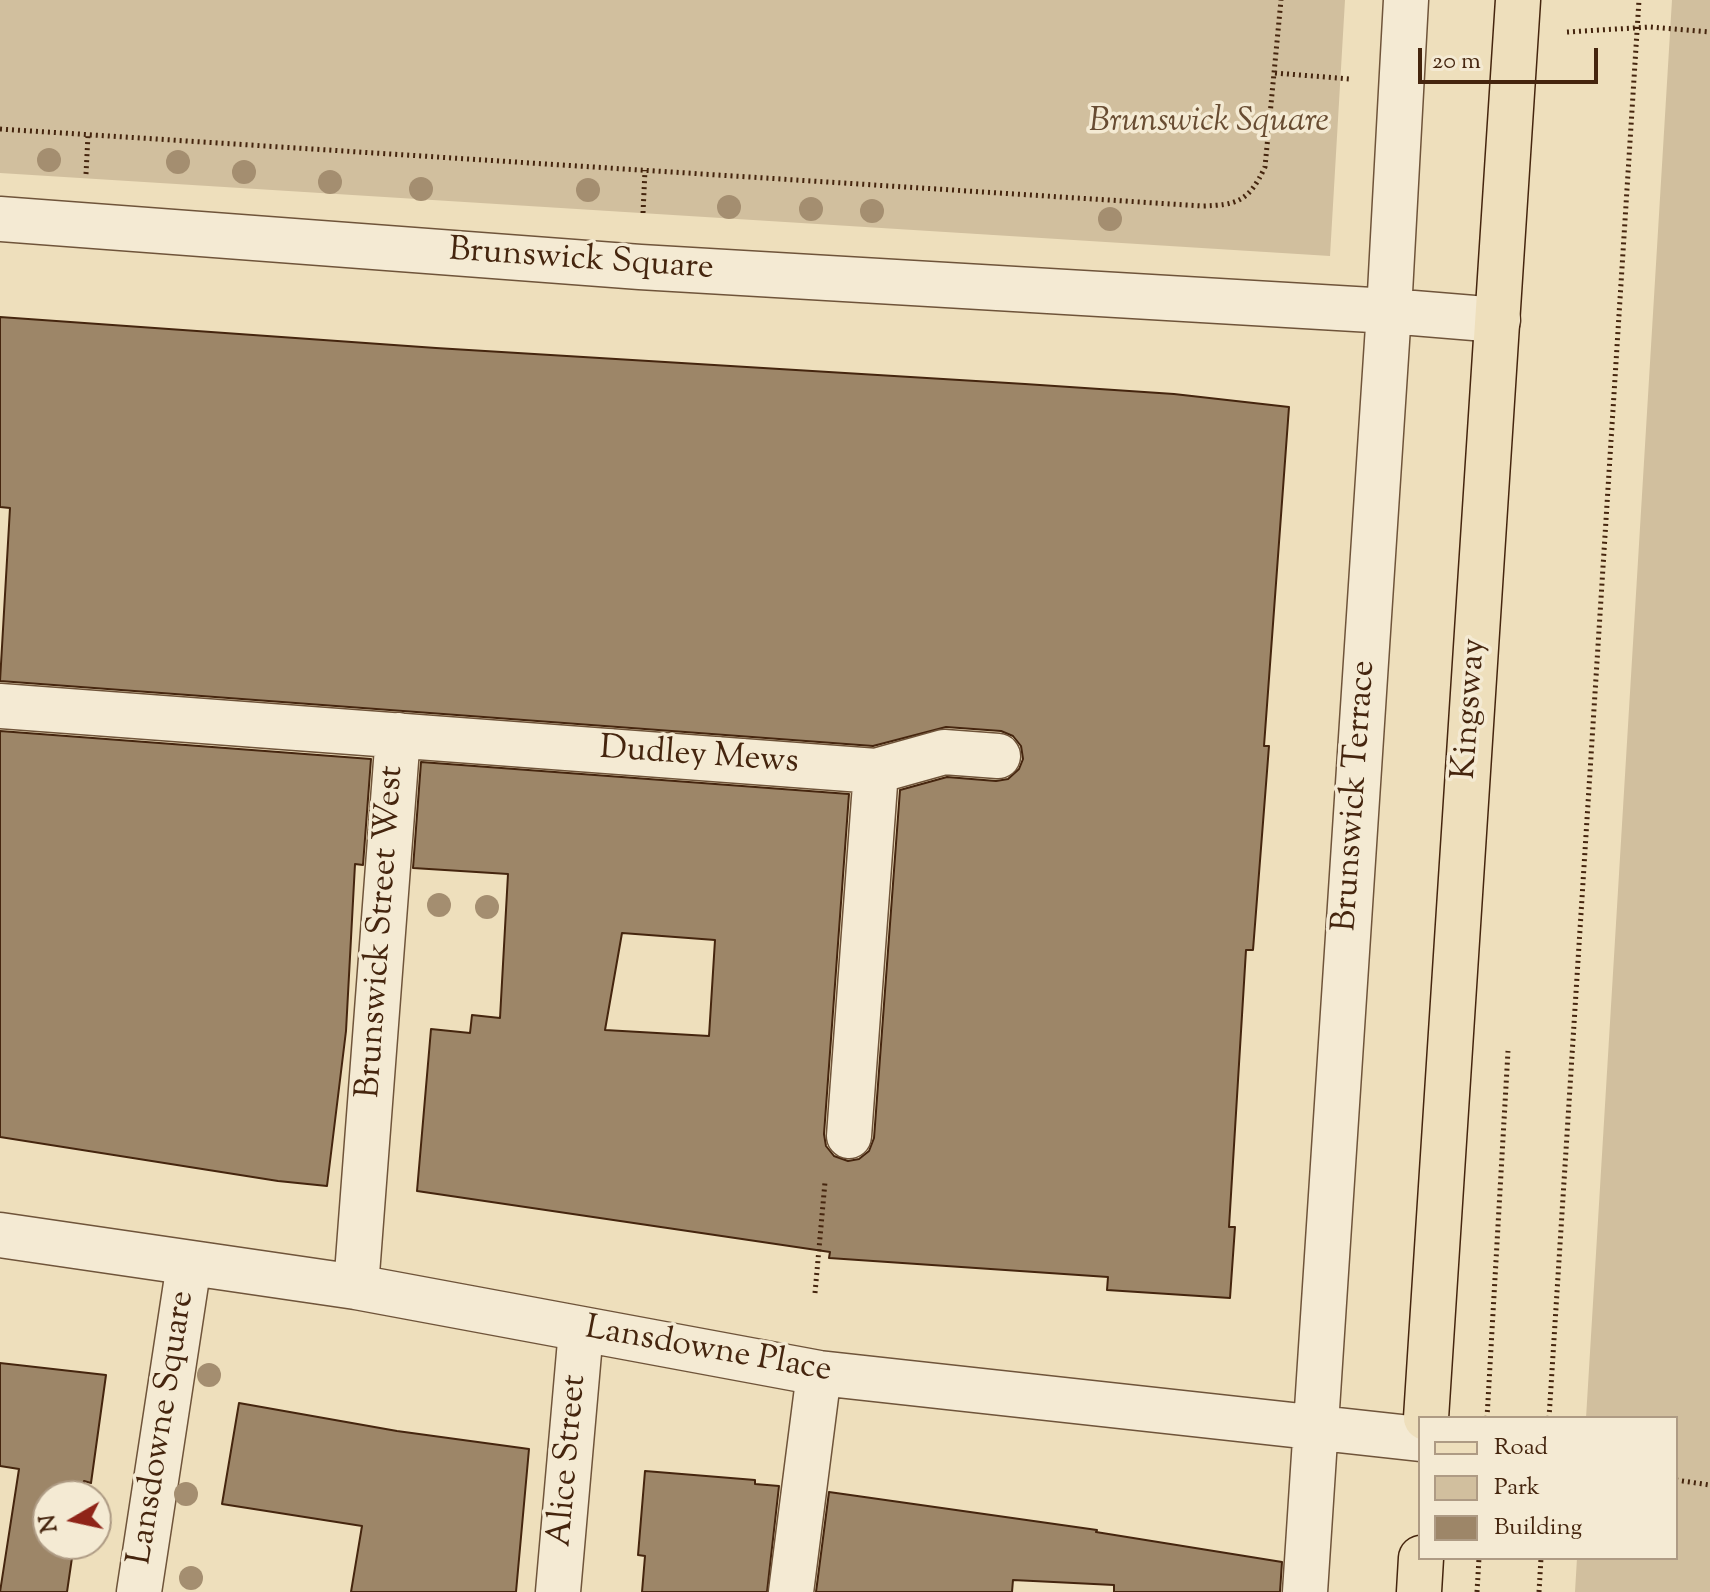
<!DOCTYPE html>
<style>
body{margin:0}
#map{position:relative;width:1710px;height:1592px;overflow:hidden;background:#eedfbc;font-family:"Sorts Mill Goudy",serif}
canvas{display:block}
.legend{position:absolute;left:1418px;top:1416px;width:260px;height:144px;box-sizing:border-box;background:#f4ead3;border:2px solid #ae9b84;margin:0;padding:10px 14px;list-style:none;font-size:24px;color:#45250e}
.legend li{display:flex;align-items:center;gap:16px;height:40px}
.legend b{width:40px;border:2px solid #ae9b84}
.north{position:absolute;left:32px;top:1480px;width:80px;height:80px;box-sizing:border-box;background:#f4ead3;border:2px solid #ae9b84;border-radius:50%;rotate:261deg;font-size:22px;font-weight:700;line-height:32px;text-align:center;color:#45250e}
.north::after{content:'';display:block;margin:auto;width:28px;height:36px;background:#8f2418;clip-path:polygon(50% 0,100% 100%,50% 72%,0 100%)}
.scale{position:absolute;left:1418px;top:48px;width:180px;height:36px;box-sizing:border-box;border:4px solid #45250e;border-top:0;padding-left:10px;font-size:24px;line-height:28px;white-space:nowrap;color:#45250e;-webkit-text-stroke:6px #f4ead3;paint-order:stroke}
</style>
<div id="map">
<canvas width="1710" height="1592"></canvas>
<ul class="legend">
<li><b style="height:10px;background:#eedfbc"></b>Road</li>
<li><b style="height:22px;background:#d1bf9e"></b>Park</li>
<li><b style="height:22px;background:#9d8668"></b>Building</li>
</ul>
<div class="north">N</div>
<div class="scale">20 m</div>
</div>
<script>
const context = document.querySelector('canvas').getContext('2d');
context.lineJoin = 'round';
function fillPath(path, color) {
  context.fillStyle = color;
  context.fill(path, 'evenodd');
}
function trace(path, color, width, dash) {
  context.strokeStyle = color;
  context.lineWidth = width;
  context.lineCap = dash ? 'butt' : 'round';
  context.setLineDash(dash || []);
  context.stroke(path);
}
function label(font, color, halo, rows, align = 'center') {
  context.font = font + ' "Sorts Mill Goudy",serif';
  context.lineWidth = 7;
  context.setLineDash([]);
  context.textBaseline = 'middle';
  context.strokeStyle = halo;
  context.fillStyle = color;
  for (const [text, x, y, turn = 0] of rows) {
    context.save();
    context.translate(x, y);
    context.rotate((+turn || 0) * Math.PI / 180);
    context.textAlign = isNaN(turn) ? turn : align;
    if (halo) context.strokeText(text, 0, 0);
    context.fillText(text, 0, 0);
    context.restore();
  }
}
fillPath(new Path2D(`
 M0,0H1345L1330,256L0,173Z
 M1672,0H1710V1592H1575L1577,1558H1676V1418H1586Z`), '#d1bf9e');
const building = new Path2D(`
 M0,317L436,348L1025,384L1174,394L1289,407L1264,746H1269L1253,950H1246L1229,1227H1235L1230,1298L1107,1290L1108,1277L829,1258L830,1252L417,1191L431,1029L470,1033L472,1015L500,1018L508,874L413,868L421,762L849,794L824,1134L826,1146L834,1156L848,1161L859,1159L869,1151L874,1138L900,790L947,777L996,781L1008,779L1019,769L1023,759L1021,746L1013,736L1001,731L946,727L873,746L0,681L10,508L0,507ZM622,933L715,940L709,1036L605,1030Z
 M0,731L371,759L363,865L355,864L346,1031L327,1186L278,1181L0,1137Z
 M0,1363L106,1375L91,1483L84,1481L81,1496H48V1544H74L67,1592H0L19,1469L0,1466Z
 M239,1403L397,1431L529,1449L516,1592H351L362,1526L222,1504Z
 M645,1471L755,1480V1484L779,1486L767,1592H642L645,1556L638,1555Z
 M829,1492L1097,1530L1096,1532L1282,1562L1280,1592H1114V1585L1013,1580L1012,1592H816Z`);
fillPath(building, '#9d8668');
trace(building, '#45250e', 2);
const minor = new Path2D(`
 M0,219L640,267L1389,311L1498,320
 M0,706L876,771L944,752L998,756
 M849,1136L876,771
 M0,1235L356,1287L819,1373L1420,1439
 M356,1287L398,735
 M139,1592L189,1264
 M558,1592L581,1330
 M791,1592L819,1373
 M1305,1592L1389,311L1406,0`);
const primary = new Path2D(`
 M1426,1418L1518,0
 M1419,1592L1421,1558`);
trace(minor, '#6f543a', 47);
trace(primary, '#45250e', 47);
trace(new Path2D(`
 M1567,32L1650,27L1710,32
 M1275,73L1350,79
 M0,129L1202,206C1238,205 1249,201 1265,167L1281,0
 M86,174L88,135
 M643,213L645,170
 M815,1293L825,1182
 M1487,1418L1508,1051
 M1549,1418L1639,0
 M1676,1480L1710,1485
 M1477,1592L1479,1558
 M1539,1592L1541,1558`), '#45250e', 5, [2, 4]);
trace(minor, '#f4ead3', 44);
trace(primary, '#eedfbc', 44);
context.fillStyle = '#a48e70';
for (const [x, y] of [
 [49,160],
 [178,162],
 [244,172],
 [330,182],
 [421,189],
 [588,190],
 [729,207],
 [811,209],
 [872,211],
 [1110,219],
 [439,905],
 [487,907],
 [209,1375],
 [186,1494],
 [191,1578]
]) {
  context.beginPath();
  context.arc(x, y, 12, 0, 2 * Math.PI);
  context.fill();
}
label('italic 34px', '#684c32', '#f4ead3', [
 ["Brunswick Square",1209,124]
]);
label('34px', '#45250e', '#f4ead3', [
 ["Brunswick Square",581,262,4],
 ["Kingsway",1472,709,-86],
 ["Dudley Mews",699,758,4],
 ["Brunswick Terrace",1357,796,-86],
 ["Brunswick Street West",383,932,-86],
 ["Lansdowne Place",708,1352,10],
 ["Lansdowne Square",164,1428,-81],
 ["Alice Street",570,1461,-85]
]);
</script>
